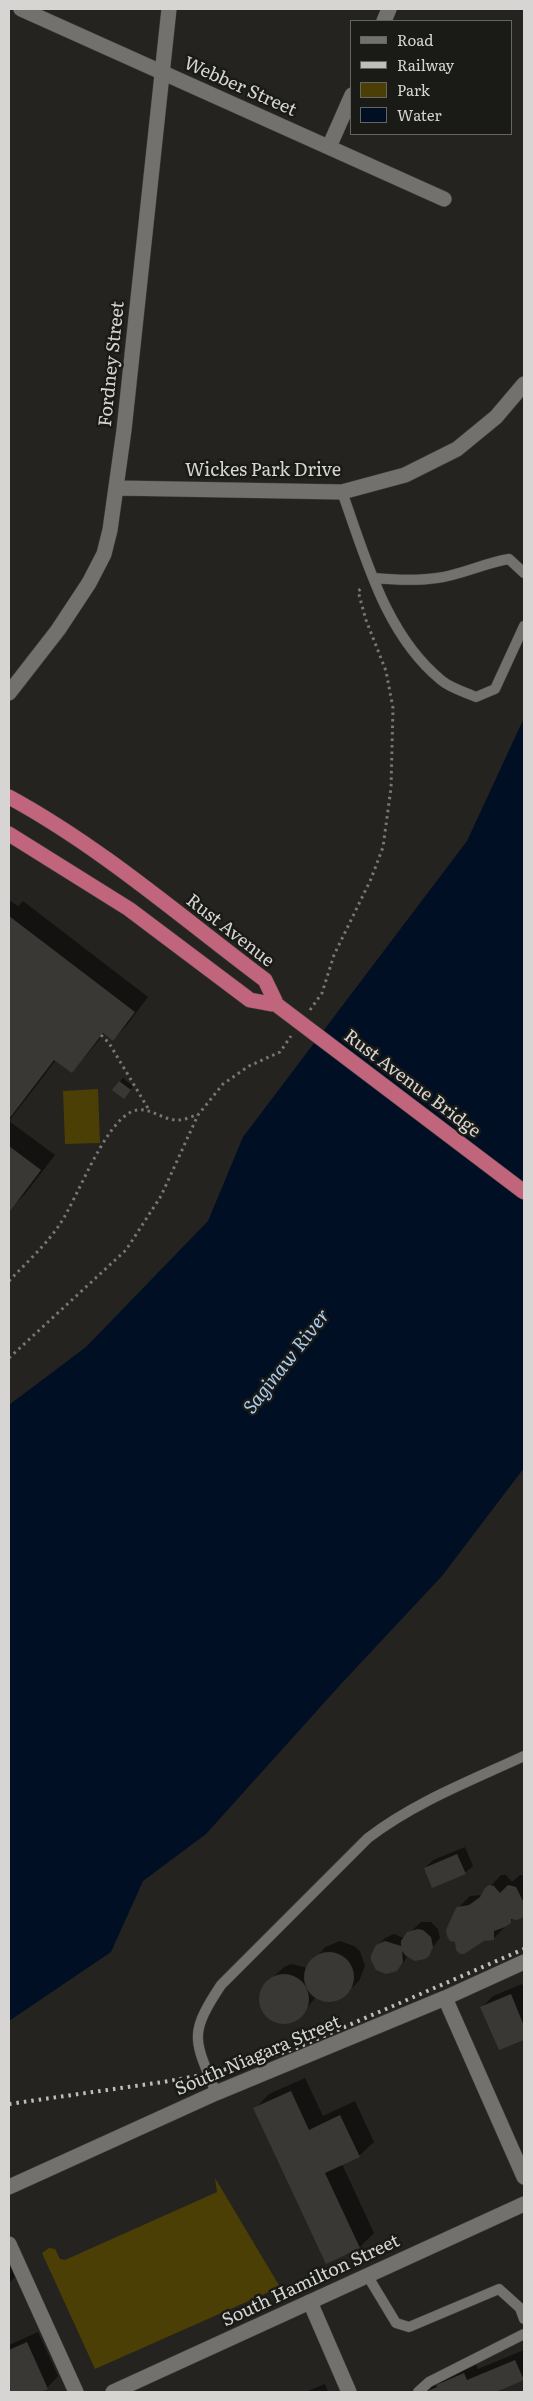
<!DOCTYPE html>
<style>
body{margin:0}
#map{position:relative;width:533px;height:2401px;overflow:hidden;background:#242320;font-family:Literata,serif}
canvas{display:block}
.frame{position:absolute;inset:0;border:10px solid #d6d5d3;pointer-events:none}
.legend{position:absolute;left:350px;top:20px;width:162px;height:115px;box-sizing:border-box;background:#1a1a17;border:1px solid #656562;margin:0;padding:6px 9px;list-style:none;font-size:15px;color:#d6d5d3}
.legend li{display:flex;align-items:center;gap:10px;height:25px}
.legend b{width:25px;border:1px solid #656562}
</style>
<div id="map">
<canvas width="533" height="2401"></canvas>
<div class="frame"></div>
<ul class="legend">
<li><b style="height:6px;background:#72716e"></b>Road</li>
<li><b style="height:6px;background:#bfbebc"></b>Railway</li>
<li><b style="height:14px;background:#4c3f05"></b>Park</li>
<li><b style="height:14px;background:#000f23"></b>Water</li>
</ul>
</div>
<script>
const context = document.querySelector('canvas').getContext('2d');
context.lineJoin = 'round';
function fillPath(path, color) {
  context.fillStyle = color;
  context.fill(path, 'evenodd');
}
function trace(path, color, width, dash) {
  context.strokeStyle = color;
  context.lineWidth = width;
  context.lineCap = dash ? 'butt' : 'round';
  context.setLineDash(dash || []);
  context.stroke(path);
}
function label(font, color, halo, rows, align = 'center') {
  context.font = font + ' Literata,serif';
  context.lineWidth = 5;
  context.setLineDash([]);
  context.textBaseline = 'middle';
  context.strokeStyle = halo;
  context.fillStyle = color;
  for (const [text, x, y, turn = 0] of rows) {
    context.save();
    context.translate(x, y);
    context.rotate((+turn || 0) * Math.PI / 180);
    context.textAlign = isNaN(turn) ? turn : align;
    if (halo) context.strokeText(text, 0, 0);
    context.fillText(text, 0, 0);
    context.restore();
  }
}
fillPath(new Path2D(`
 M98,1089L100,1143L65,1144L63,1091Z
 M215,2178L280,2287L95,2369L42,2253L49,2248L55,2249L60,2259L65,2260L217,2192Z`), '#4c3f05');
fillPath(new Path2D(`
 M524,718V1468L442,1576L341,1684L206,1834L143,1881L111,1952L9,2021V1405L86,1347L208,1221L243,1137L467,841Z`), '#000f23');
fillPath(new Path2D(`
 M9,900L18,906L23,901L148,997L127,1025L113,1039L105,1033L72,1072L56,1060L9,1121L55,1155L25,1194L10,1209L9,1208Z
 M123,1078L133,1086L127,1094L113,1090Z
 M465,1847L473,1866L465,1873L425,1868L433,1860Z
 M501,1875H506L512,1882L520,1875H524V1916L514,1918L493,1939L458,1908L470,1896L482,1895Z
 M421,1922H431L438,1929L440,1938L424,1958L408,1954L404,1962L396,1969L377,1946L385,1938L394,1934L404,1938Z
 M340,1941L354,1946L360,1951L365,1966L359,1981L341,1998L334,2001L318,1999L316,1997L300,2016L285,2022L270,2018L261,2006L262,1990L272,1978L284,1967L291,1964L308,1968L325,1947Z
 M522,1984L524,1989V2038L499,2049L482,2007L493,1996Z
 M305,2078L323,2116L355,2101L374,2142L359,2156L342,2164L374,2233L360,2247L327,2262L255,2109L269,2094Z
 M9,2262L15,2277L9,2283Z
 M38,2332L58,2376L47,2388L37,2392H9V2345Z
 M524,2350V2378L504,2387L499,2392H425L434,2383L475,2363L478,2369Z
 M325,2384L328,2392H305Z`), '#0007');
fillPath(new Path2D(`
 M9,916L135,1012L113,1041L103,1033L72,1073L54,1060L9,1119Z
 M119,1081L131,1090L124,1099L112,1090Z
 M9,1146L41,1170L10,1211L9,1209Z
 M457,1854L466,1874L432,1888L424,1868Z
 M489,1885L494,1886L500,1893L508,1885L516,1887L524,1903V1917L517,1920L511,1919V1923L505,1927L494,1931V1940L484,1941L464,1954H460L456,1950L455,1942L450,1941L447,1936L446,1930L455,1910L457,1907L469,1905L480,1897L485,1888Z
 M418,1929L423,1930L431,1937L433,1947L429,1956L425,1959L415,1961L406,1956L402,1951L403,1962L397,1971L386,1974L376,1970L371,1960V1955L376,1945L385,1941L401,1946V1941L407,1932Z
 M304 1977a25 25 0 1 1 50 0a25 25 0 1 1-50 0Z
 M259 1999a25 25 0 1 1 50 0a25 25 0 1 1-50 0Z
 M511,1994L524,2026V2040L499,2050L480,2007Z
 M291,2091L309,2130L340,2115L360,2157L325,2173L360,2248L326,2264L253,2108Z
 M27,2342L48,2389L40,2392H9V2350Z
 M515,2360L524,2380L496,2392H425L437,2387L436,2385L464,2373L467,2380Z`), '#393835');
const service = new Path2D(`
 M342,492C366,558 385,634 441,680C450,688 465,692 476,697L495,689L524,626
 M374,578C395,580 416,581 437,578C461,575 484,563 509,559L524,573
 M216,2093C194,2039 188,2035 221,1985L368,1838C415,1802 470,1781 524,1756
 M367,2275L396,2323L409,2327L499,2289L520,2308L524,2319
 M418,2392L429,2382L524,2334`);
const minor = new Path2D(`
 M21,9L444,199
 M384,21L389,9
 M329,147L352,95
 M117,488L342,492L405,475L457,449L496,417L524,384
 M9,693L58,630L89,583L104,554L110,530L124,430L169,9
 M445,1998L524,2177
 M9,2187L216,2093L445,1998L524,1962
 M9,2244L76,2392
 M113,2392L524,2204`);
const tertiary = new Path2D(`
 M310,2302L349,2392`);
const trunk = new Path2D(`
 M9,797C101,847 181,917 265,980L277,1005
 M9,834L129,909L250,1000L277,1005`);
trace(service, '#41403e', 11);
trace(minor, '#41403e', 16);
trace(tertiary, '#41403e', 16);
trace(trunk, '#41403e', 16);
trace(new Path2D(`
 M310,1010L322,993L334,955L371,879L383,847L391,788L393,708L386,671L366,620L358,591L364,587
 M101,1035L109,1043L149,1110
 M9,1281C26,1263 46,1245 60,1224C78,1197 103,1126 131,1112C148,1104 162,1121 179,1120C185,1120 192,1116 197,1115
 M9,1358L126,1250L161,1196L198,1115L223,1084L249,1066L280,1052L291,1036`), '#787775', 3, [2.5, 4]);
trace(service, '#72716e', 10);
trace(minor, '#72716e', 15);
trace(tertiary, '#72716e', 15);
trace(trunk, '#c0657b', 15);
trace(new Path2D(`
 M9,2104L163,2082L208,2074L253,2062L294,2049L524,1949`), '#bfbebc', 4, [2.5, 5]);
const trunkBridge = new Path2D(`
 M277,1005L524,1192`);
trace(trunkBridge, '#41403e', 16, []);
trace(trunkBridge, '#c0657b', 15);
label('18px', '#d6d5d3', '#1a1a17', [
 ["Webber Street",240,87,24],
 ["Fordney Street",112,364,-84],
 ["Wickes Park Drive",263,471],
 ["Rust Avenue",230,931,38],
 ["Rust Avenue Bridge",412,1084,37],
 ["South Niagara Street",258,2056,-23],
 ["South Hamilton Street",311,2281,-25]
]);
label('italic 19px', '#aacbf0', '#1a1a17', [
 ["Saginaw River",287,1362,-52]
]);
</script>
